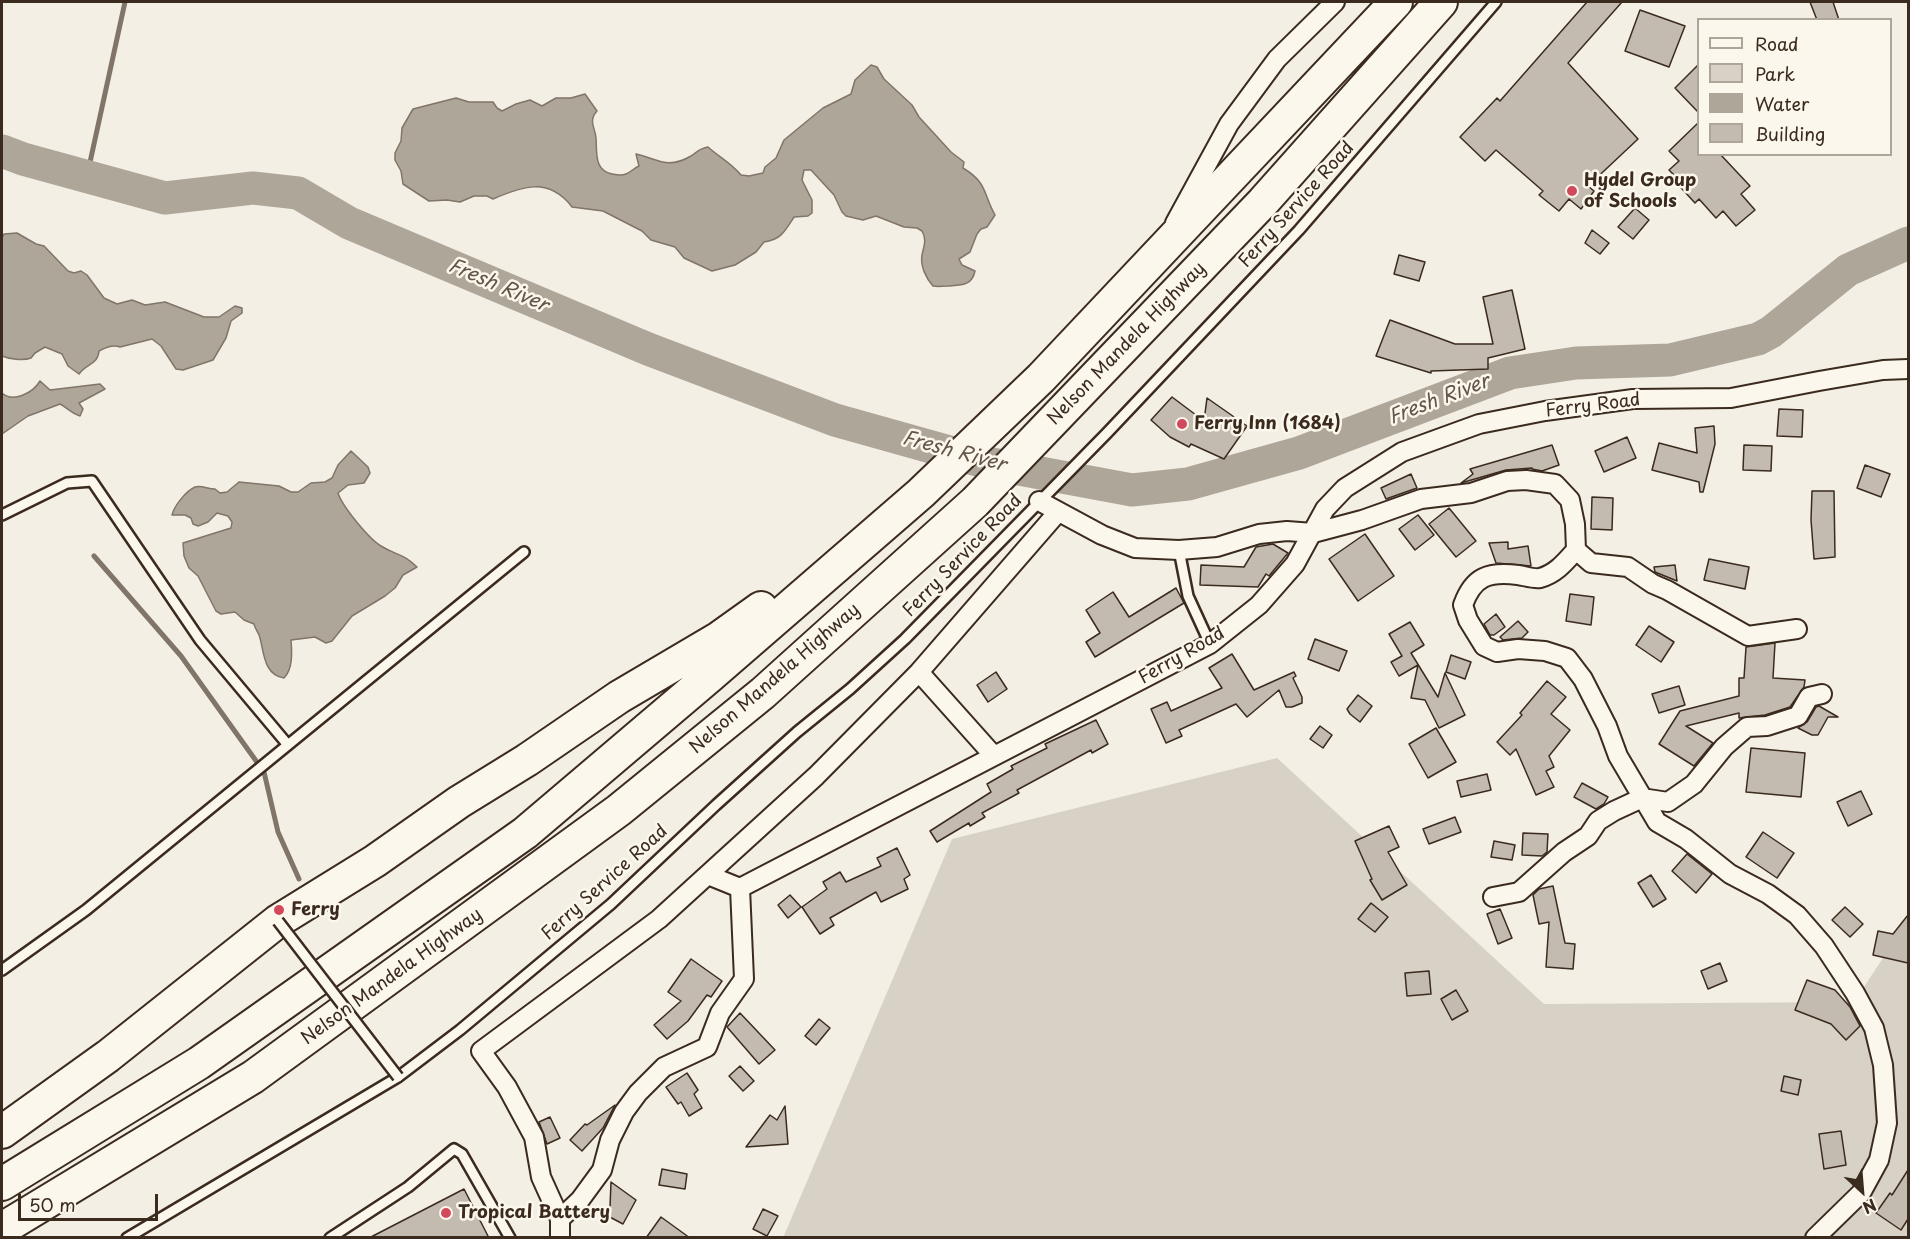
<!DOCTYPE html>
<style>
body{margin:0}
#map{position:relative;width:1910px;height:1239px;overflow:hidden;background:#f3efe4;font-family:"Playpen Sans",sans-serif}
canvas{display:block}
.frame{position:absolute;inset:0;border:3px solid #3b2a1e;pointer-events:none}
.legend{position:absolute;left:1697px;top:18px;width:195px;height:138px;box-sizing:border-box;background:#fbf7ec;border:2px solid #aea59a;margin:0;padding:8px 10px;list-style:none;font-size:18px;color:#3b2a1e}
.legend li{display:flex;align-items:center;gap:12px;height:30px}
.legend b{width:30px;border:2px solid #aea59a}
.north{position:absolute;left:1832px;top:1161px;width:60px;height:60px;-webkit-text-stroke:4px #fbf7ec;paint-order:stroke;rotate:154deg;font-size:16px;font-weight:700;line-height:24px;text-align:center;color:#3b2a1e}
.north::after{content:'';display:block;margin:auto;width:21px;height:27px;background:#3b2a1e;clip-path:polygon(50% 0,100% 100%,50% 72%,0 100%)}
.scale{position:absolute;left:18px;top:1194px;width:140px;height:27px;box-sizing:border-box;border:3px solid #3b2a1e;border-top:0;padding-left:8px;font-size:18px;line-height:21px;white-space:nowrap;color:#3b2a1e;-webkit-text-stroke:4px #fbf7ec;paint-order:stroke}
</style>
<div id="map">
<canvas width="1910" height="1239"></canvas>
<div class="frame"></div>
<ul class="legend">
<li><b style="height:8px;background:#fbf7ec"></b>Road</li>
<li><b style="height:16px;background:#d8d1c6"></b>Park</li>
<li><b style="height:16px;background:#afa69a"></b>Water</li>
<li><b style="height:16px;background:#c3bbb0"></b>Building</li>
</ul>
<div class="north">N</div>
<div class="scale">50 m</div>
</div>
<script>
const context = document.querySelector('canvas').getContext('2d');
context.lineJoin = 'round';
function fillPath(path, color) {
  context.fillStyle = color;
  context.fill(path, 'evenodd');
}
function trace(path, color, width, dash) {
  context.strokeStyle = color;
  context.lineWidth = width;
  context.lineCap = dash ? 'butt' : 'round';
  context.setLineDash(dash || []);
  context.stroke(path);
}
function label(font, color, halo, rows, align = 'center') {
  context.font = font + ' "Playpen Sans",sans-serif';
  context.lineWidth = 5;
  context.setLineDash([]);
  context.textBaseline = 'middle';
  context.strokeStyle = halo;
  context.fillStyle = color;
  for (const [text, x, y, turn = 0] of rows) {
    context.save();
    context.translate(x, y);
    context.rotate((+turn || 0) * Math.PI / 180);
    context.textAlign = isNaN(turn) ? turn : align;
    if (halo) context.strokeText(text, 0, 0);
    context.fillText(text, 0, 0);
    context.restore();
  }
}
fillPath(new Path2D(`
 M1277,758L1544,1004L1854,1002L1908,920V1237L783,1238L952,839Z`), '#d8d1c6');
const water = new Path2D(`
 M871,65L877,67L884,79L912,105L919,117L951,152L964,162L963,168C988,183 983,194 995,215L987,227L981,229L977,234L970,252L959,259L962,265L975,271C972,286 961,285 948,286C942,286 939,287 933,286C926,278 920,266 922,255C924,245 927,240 922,231L917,228L904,227L876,216L863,220L846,216L842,212L834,195L811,170H804L802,180L812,200V213L808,216L794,217C785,231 781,240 764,242L756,252L735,265L712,271L684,258L675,247L651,240L642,231L603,211L572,207C549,177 523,186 493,199L487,196H474L460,202L447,200L429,201L403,184L401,171L395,160V153L401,141L402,128L413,109L456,98L469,102H493L497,108L502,111L516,104L530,100L542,106L556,98H571L585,94L597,111C588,121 595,127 596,138C597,153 594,170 612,174C617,175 622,176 626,174C631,172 634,168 639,166L636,154C658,159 667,170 691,156C697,152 700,148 708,147C719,157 731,163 741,175L749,176L763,173L765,167L776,158L784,140L823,108L851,94L855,80Z
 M17,233L36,244L44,246L68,271L74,273L81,271L87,275L104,298L117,304L132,300L145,305L165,302L204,317H219L235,306L242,308V313L231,321L226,338L213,360L183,370L176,369L161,346L152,339L120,347C113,344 106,347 99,351C98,365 85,364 79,374L68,366L62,354L45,347L35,353L31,358C23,361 9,359 2,356V238L4,234Z
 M40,381L50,390L100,384L105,389L79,403L83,409L80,416C70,413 68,408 60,404L28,416L2,434V393C13,403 33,393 40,381Z
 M351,451L368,467L370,473L364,483L348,485L338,493C342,506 369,539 381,546C395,555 403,553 417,567L403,575L395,588L385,596L352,616L332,641L326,643L315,637L291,640C292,652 293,669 284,678C264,675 264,653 260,638C259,632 255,630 254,624L244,620L235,612L221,614L216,611L198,576L189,568L184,556L183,543L231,528L232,522L228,516L217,513L208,522L198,526L193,524L191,518L185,515H172C174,506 186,491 195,487C201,485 208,489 215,489L220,493L227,492L239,482L279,486L291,492H298L311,483L325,482L332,478L338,465Z`);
fillPath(water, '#afa69a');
trace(water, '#817468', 1.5);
trace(new Path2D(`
 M87,176L125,2
 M94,556L181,656L264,772L278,832L299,879`), '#817468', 5);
trace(new Path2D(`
 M2,151L23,159L165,198L253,188L298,193L349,223L648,349L835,420L992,464L1132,490L1188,484L1299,453L1510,373L1576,363L1670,360L1758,339L1771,332L1848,270L1908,243`), '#afa69a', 33);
const building = new Path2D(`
 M1587,2H1622L1568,63L1638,139L1588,186L1594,191L1581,209L1569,199L1559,211L1539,195L1543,191L1496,150L1485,161L1460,137L1497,98L1500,101Z
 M1810,2H1833L1839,20H1817Z
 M1640,10L1685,26L1669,67L1625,51Z
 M1698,65V112L1675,88Z
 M1698,123V154H1720L1750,186L1741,194L1755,210L1736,226L1723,211L1716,218L1699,199L1695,203L1672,178L1675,176L1669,170L1679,161L1669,151Z
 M1635,208L1649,220L1633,239L1618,227Z
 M1592,230L1609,243L1600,254L1585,243Z
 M1399,255L1425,262L1419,281L1394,274Z
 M1512,290L1525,349L1488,358V369L1431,371V373L1376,356L1390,320L1455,344H1493L1483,297Z
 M1172,397L1204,421L1207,398L1247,426L1224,459L1191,444L1189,447L1170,437L1151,420Z
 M1779,409L1803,410L1802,437L1777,436Z
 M1714,426L1715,444L1703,492H1700L1699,482L1652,470L1659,443L1697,453L1695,428Z
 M1627,437L1636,458L1604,472L1595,451Z
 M1552,445L1559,465L1542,471L1532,469V468L1506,470L1461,483L1473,474L1470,469Z
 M1744,445L1772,446L1771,471L1743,470Z
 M1865,465L1890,474L1881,497L1857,488Z
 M1411,474L1417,488L1386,499L1381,488Z
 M1812,491H1834L1835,557L1814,559L1811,520Z
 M1592,497L1613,498L1612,530L1591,529Z
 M1449,508L1476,541L1456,557L1429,524Z
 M1418,515L1434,535L1415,550L1399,529Z
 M1365,534L1394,576L1358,601L1329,559Z
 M1508,542V549L1528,546L1531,566L1496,563L1489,543Z
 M1273,544L1288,553L1269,576L1266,574L1258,587L1200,585L1201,565L1244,567L1256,547Z
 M1709,559L1749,567L1745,589L1704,580Z
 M1675,565L1677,581L1655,572L1654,567Z
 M1176,588L1184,603L1095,657L1086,642L1100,633L1086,610L1113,592L1129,617Z
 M1570,594L1594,597L1591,625L1566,621Z
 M1496,614L1505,627L1494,635H1490L1484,624Z
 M1518,621L1528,632L1522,638L1503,640L1500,637Z
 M1410,622L1424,645L1411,653L1438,697L1445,673L1465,715L1439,728L1425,700L1411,698L1418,665L1399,676L1391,662L1402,656L1389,634Z
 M1649,626L1674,642L1661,662L1636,645Z
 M1315,639L1347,651L1339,671L1308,659Z
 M1775,643L1773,678L1805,680L1804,687L1790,707L1765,715L1739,718V713L1686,726L1713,743L1694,766L1659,744L1680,711L1739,696V678H1744L1746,647Z
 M1232,654L1254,690L1294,672L1296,676L1293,678L1302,697V703L1292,707H1286L1279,690L1247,717L1236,704L1179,730L1182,736L1166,743L1151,709L1167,702L1171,711L1222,688L1209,668Z
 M1451,655L1471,662L1465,679L1446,672Z
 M996,672L1007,689L988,702L977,685Z
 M1547,681L1566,697L1551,714L1570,730L1549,756L1554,767L1546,771L1554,787L1536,795L1516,749L1510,755L1497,742L1522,715L1520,713Z
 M1679,686L1685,705L1659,713L1652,694Z
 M1358,695L1372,706L1360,722L1350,714L1347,709Z
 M1819,706L1838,717H1828L1818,735H1812L1798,728L1807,722L1816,707Z
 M1096,720L1108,744L1092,753L1091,750L1017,790L1019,793L982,813L985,817L970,826L969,823L937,842L930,831L991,792L987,784L1013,769L1011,766L1047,748L1045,744Z
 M1320,726L1332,735L1323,748L1310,739Z
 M1436,728L1456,762L1428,778L1409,744Z
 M1751,748L1805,753L1801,797L1746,792Z
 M1487,774L1491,790L1461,797L1457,781Z
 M1582,783L1608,797L1604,804L1596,809L1574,797Z
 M1861,791L1872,814L1848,826L1837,802Z
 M1455,817L1461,832L1429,844L1423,829Z
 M1389,826L1399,847L1388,852L1407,885L1382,900L1370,880L1372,879L1355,841Z
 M1763,832L1794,853L1777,878L1746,857Z
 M1523,833L1548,834L1547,852L1542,856L1522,855Z
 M1494,841L1515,845L1512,860L1491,857Z
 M897,848L910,875L904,879L908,889L881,902L876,892L830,918L834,925L820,934L802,907L827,889L823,882L840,872L846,882L881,866L877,858Z
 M1687,854L1712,874L1696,893L1672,871Z
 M1651,875L1666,899L1653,907L1638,883Z
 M1553,886L1565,943L1575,944L1573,969L1546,967L1549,922L1539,924L1533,895L1539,889Z
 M790,895L801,907L788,918L778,905Z
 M1371,903L1388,917L1375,932L1358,919Z
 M1845,907L1863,924L1850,937L1832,920Z
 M1500,909L1512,938L1498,944L1487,914Z
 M1908,915V963L1873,955L1878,931L1893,934Z
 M691,959L722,981L711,997L707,995L688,1021L667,1039L654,1025L681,1001L668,992Z
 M1720,963L1727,981L1708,989L1701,971Z
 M1429,971L1431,994L1407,996L1405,973Z
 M1807,980L1835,990L1850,1007L1860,1026L1846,1040L1831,1024L1795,1010Z
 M1456,990L1468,1011L1452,1020L1441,999Z
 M740,1013L775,1050L759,1064L727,1027Z
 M819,1019L830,1028L816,1045L805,1036Z
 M740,1066L754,1081L743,1091L729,1076Z
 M687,1073L698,1090L694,1094L702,1108L689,1116L681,1102L678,1104L666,1087Z
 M1784,1076L1801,1080L1798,1095L1781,1091Z
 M615,1105L603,1128L582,1151L570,1140L585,1124L587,1125Z
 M785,1106L788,1144L746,1147L770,1115L777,1120Z
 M550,1117L560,1138L547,1144L539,1122Z
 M1841,1131L1846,1165L1824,1169L1819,1134Z
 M662,1169L687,1174L685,1189L659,1185Z
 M1908,1170V1219L1901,1230L1876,1213L1890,1193L1892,1195Z
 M611,1182L636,1200L623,1224L606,1215L610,1207Z
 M464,1189L489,1238H369Z
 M763,1209L778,1216L767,1236L753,1229Z
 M661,1217L690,1238H646Z`);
fillPath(building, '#c3bbb0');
trace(building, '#3b2a1e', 1.5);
const service = new Path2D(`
 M2,515L67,483L92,481L200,640L288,745
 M1179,550L1188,596L1210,644
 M2,970L86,910L524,552
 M127,1238L398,1077L460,1030L611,904L716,805L797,732L850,689L905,639L1107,433L1299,230L1496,2
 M330,1238L408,1187L454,1149L462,1154L510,1238`);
const minor = new Path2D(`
 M1175,223L1229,124L1277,59L1335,2
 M1039,501L1102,535L1135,548L1179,550L1217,547L1259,534L1287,531L1313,533L1362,520L1421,499L1471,493L1507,481L1526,480L1555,484L1570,500L1575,524L1576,550C1566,561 1556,574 1540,578C1533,579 1525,576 1518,575C1488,571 1473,577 1463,605L1468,620L1484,646L1497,652L1518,649L1545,651L1567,658L1583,679L1607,726L1618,756L1657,822L1686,839L1730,874L1768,894L1797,915L1824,946L1855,993L1874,1028L1883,1065L1887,1123L1879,1160L1861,1193L1815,1238
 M1576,550L1591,563L1628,567L1653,584L1667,590L1748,636L1797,629
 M919,672L994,756
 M708,875L740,888L1210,644L1259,605L1295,564L1325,509L1345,488L1402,452L1479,424L1545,411L1633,399L1731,398L1819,381L1883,370L1908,369
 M1493,897L1519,892L1564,852L1588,836L1598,821L1614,811L1642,798L1668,802L1694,784L1724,747L1747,727L1767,726L1798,716L1809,697L1822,694
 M560,1219L580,1200L602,1170L610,1140L624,1112L638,1093L664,1067L707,1047L720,1013L744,979L740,888
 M560,1238V1219L541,1177L534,1137L507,1087L481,1051L659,919L816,776L919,672L1058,512`);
const trunk = new Path2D(`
 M2,1132L108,1056L278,921L375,861L459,802L527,760L619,697L719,638L761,608
 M2,1184L199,1063L525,833L711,675L921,493L1041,378L1396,2
 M2,1229L253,1077L619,810L763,693L975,502L1263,202L1441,2`);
trace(service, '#3b2a1e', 14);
trace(minor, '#3b2a1e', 22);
trace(trunk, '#3b2a1e', 36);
trace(service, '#fbf7ec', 9);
trace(minor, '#fbf7ec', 18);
trace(trunk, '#fbf7ec', 32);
const serviceBridge = new Path2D(`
 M278,921L398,1077`);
trace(serviceBridge, '#3b2a1e', 14, []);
trace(serviceBridge, '#fbf7ec', 9);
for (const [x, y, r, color] of [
 [1572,191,6,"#d1495b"],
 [1182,424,6,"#d1495b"],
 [279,910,6,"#d1495b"],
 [446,1213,6,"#d1495b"]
]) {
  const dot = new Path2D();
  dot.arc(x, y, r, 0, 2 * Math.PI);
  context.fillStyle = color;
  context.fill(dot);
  trace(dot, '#fbf7ec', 2);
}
label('bold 18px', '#3b2a1e', '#fbf7ec', [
 ["Hydel Group",1584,181],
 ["of Schools",1584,202],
 ["Ferry Inn (1684)",1194,424],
 ["Ferry",291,910],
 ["Tropical Battery",458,1213]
], 'left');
label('18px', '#3b2a1e', '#fbf7ec', [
 ["Ferry Service Road",1297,205,-48],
 ["Nelson Mandela Highway",1127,344,-46],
 ["Ferry Road",1593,406,-7],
 ["Ferry Service Road",963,556,-46],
 ["Ferry Road",1182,656,-30],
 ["Nelson Mandela Highway",775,679,-41],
 ["Ferry Service Road",605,883,-42],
 ["Nelson Mandela Highway",392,977,-36]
]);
label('italic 20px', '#645549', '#fbf7ec', [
 ["Fresh River",498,286,23],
 ["Fresh River",1439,400,-21],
 ["Fresh River",954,452,15]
]);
</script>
